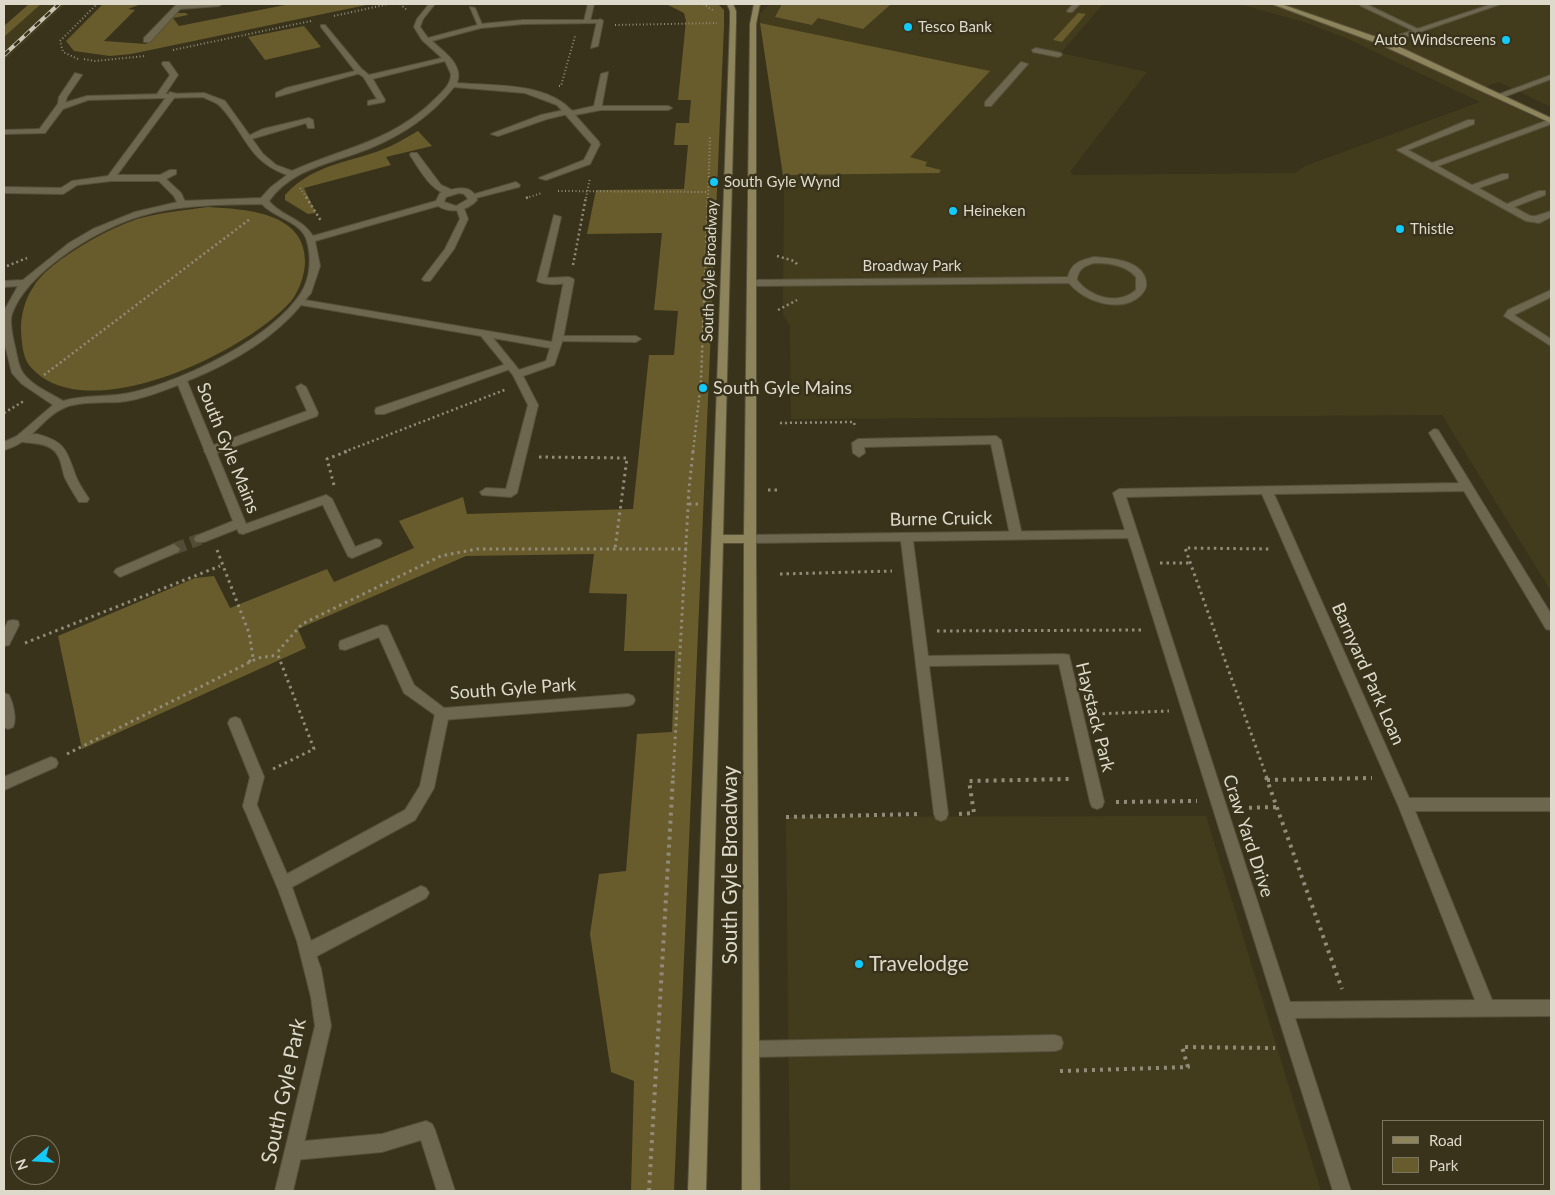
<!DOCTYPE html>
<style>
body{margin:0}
#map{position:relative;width:1555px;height:1195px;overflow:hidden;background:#39331c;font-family:Lato,sans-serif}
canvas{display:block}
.frame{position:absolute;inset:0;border:5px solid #dddacb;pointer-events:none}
.legend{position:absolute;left:1382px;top:1120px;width:162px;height:65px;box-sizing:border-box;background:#39331c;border:1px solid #7b7662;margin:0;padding:6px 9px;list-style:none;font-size:15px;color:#dddacb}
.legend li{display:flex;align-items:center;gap:10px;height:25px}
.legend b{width:25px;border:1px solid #7b7662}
.north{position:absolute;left:10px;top:1135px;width:50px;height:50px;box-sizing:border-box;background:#39331c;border:1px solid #7b7662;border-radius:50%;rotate:251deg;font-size:14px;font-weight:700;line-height:20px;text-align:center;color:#dddacb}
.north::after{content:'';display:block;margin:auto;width:18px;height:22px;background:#13cafb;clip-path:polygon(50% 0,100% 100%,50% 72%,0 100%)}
</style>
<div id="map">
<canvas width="1555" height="1195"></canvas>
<div class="frame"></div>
<ul class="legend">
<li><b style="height:6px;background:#8d845c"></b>Road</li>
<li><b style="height:14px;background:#685c2c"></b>Park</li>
</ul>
<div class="north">N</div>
</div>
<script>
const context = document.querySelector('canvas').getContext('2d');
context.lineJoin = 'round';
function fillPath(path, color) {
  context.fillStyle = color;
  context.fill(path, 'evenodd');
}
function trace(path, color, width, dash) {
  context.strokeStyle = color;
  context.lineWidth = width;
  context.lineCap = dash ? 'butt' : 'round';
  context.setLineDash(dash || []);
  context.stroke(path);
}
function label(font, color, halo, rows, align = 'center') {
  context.font = font + ' Lato,sans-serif';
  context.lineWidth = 5;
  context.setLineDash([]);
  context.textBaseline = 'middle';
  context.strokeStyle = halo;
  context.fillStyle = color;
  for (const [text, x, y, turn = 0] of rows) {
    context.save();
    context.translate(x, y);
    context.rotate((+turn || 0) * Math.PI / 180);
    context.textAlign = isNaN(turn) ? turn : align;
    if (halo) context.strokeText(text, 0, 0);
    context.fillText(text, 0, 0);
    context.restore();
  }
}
fillPath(new Path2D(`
 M41,4H66L4,61V37Z
 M769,4H1103L1061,53L1147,72L1072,169L1070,171L1073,175L1295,173L1305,166L1480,102L1346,38L1304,22L1239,4H1551V107L1499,82L1477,90L1551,125V591L1442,415L791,419L790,326L783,314L784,185L760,23V14Z
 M1206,816L1321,1191H790L786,817Z`), '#433c1c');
fillPath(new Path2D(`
 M29,4H41L4,37V26Z
 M103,4H141L128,9L135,10L104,41L146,44L174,13H186L188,15L173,18L179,26L290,4H371L131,54L110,56L74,51L66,41Z
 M666,4H718L724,10V26L674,1191H631L634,1081L611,1072L590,934L599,874L626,871L637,734L672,732L675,651H624L627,594L589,593L594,554L466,556L298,629L306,648L82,749L58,636L195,578L214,576L230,608L327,569L334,582L414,548L399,521L463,497L467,514L633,509L649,355H674L678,311L654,310L662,233L587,234L596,190L684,189L688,145H674L676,123H689L691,100H678L686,21L684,13Z
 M782,4H891L863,29L818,18L812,25L775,17Z
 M1078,13L1086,14L1062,42L1053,40Z
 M760,23L990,71L910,157L927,162L925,166L941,170L939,173L783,175Z
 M304,26L321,47L265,60L248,37Z
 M418,131L432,146L386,157L391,165L304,188L316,213L308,214L285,200V195C315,162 353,163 391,146C401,141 409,136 418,131Z
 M208,207C245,209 305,212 305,261C305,274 300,289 292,300C248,352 82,432 29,365C22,356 21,336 21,325C22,311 26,297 34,286C50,260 112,226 141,218C163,212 186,210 208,207Z`), '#685c2c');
trace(new Path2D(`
 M174,549L200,539`), '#524c36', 12, [12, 6]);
const lane = new Path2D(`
 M588,4H594L590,21L587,23L584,21Z
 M1073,4H1080L1072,12H1068L1067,11Z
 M1360,4H1366L1422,31L1416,32L1361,6Z
 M470,7L475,8L483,27L478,26Z
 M600,19L603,21L598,46L591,48L597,21Z
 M321,25H325L364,72L276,97V93L286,88L355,71L321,27Z
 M1036,48L1061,53L1062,55L1058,57L1033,52L1032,50Z
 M163,62H169L178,75L164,96H161L157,94L170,75L162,64Z
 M1021,62L1028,64L991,106H985V102Z
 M75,73L82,75L67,97L63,109H57L59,97Z
 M365,76H371L385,100L384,102L368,105V101L377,99L364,78Z
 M170,92L177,94L117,175H160L170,170H176V174L166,179L181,193L186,204L185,206H179L174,196L159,181H111L77,185L63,194L4,193V187L61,188L72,181L108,176Z
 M595,106H668L672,108L668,110H595Z
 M569,109L573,111L572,113L547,119L498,136L491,134L541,115Z
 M309,118L313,120L314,128H308L306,123L248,140L244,138L263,129Z
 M1551,119V124L1438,166L1472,185L1502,174H1508V178L1479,188L1507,204L1539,191H1545V195L1514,207C1536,219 1529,218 1551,211V217L1539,223L1526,221L1397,150L1468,120H1474V124L1408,150L1432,163Z
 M42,129H45V133L4,134V130Z
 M593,142L600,144L590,164L546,180L539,178L584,160Z
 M411,153H417L441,185L452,190V194C433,196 419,168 410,155Z
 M516,182L520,185L519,187L472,199L468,196Z
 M457,206H463L468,219L454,249L430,281H424L422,279L445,249L460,219L456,208Z
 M554,215L561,217L547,278L569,277L574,280C567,285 544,286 537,281Z
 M1094,257C1111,258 1142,260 1146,281C1147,287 1145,291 1141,295C1122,314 1084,302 1069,283L752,286L747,283L752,280L1068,277C1071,263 1081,260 1094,257ZM1094,263C1109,263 1126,265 1136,277V290C1118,306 1090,297 1077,280C1078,269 1084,266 1094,263Z
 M1551,290V297L1514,315L1551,339V346L1504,316L1508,310Z
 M558,336H636L641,339L636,342L554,341L553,339Z
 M509,363L513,364V368L384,414H376L375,411L376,408Z
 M301,384L306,387L318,413L317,416L214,454H206L204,451L206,448L307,411L296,387Z
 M533,401L538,405L517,493L511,497L482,495L480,492L486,488L506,489L528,405Z
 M37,434C65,442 66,449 75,474C78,483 84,491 89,499L87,502H79C74,494 69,486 65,478C61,468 62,456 52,449C41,440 21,445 16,439L21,435Z
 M996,436L1001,440L1022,535L1016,539L1010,535L991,444L864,447L865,453L859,457L853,453L852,443L858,439Z
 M326,495L332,499L355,547L376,539L380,540L382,543L380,546L352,558L348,556L320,499Z
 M382,625L387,626L414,685L444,708L628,694L633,696L635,700L633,704L628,706L442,720L404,693L379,637L345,650L340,649L339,645L340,641Z
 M4,693L9,695C13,703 17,719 13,727L8,729L4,727Z
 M235,717L240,719L264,777L255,811L250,813L245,811L243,806L250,777L228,723L230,719Z
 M421,886L426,888L429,893L426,898L315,957L309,959L303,957L301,951L303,945Z
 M1055,1035L1061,1037L1063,1043L1061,1049L1055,1051L751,1057L745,1055L743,1049L745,1043L751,1041Z
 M426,1121L432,1124L435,1130L455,1191H437L421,1140L382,1152L294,1160L288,1157L285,1151L288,1145L294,1142L382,1134Z`);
const street = new Path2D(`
 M177,4H222L219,6L180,9L150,42H144V38Z
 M429,4H435L423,19L420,27L428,38L481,24L523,20H602L603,21L600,23L523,24L481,28L432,41C444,52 464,65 457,83C493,86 546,82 572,111L594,106L601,74L608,72L601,110L575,115L599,142V146H593L557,105L525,93L454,87C432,115 401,136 368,149C333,163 292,168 269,201C281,216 302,218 313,236L436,201L440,193C452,189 472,182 477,200C467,211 451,214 438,206L315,241L320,266L311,293L305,300L552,342L564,280L566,278H572L574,280L563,339L555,363L554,365L523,376L538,405L537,407H529L513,375L481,336L301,305C272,340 229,364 187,381L246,524L326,495L332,499L330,502L243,534L239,533L237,529L204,542H196L194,539L196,536L233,521L178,385C159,392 140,400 119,402C102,403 83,401 66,407C41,417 34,442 4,450V442L17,436L53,405L22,384L12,373L4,341V311L18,286L4,287V281L23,280L69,243L93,229L135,212L182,201L261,198L271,187L287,175C247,161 246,133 220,106C216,102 208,100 203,97L88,100L63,109L45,133H39L38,131L57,105L87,96L204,93L225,101L263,154L276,165L292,171C345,147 392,142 435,99C442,92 451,85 451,74L445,61L368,80L356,72L363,70L369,75L442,58L422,40L414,27L417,19ZM459,193L464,194L468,199L456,206L444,202L446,197ZM262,204C273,217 299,221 306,238C312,256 311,277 301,293C271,339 186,379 134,392C111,398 86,394 63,401C50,393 31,385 23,373C18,366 17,355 15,347C13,338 9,322 12,314C27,271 99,228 141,216C181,204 221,205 262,204ZM493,338L550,348L546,361L519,370Z
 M1492,4H1501L1385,44L1378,42Z
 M1551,75V79L1501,98L1494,96Z
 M1434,429L1438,430L1551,614V630L1546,629L1464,491L1274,494L1409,798H1551V811H1415L1492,1000H1551V1016L1295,1018L1351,1191H1333L1128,538L913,541L928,656L1064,654L1069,655L1104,802L1102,807L1097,809L1092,807L1090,802L1059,664L929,666L948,814L946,819L941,821L936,819L934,814L901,541L750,543L744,539L750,535L1125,530L1113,493L1119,489L1459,483L1429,433ZM1262,494L1398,805L1475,1000L1290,1002L1126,497Z
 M174,544L180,549L178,552L120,577L114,572L116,569Z
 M13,620L18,621L19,625L9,645L4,646V630L8,621Z
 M442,708L447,710L449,714L434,788L415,820L292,887L321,969L331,1026L293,1191H275L315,1026L311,997L297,941L278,889L243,806L245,801L250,799L255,801L287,874L405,810L420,786L435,714L437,710Z
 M51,757L56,759L58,763L56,767L4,790V777Z`);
const secondary = new Path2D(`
 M727,4H733L736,11V22L723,535H744L750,24L754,4H760L756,24V554L760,1191H742L744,543H723L706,1191H688L730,22V11Z
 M1272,4H1281L1385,40L1551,118V123L1379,44Z`);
trace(lane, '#57513c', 2);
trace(street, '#57513c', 2);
trace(secondary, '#57513c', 2);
trace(new Path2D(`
 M400,4L407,10
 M703,4L714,11
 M334,16L389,4
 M615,25L717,23
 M173,50L311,21
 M78,59L63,52L60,41L97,4
 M84,59L95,61L145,56
 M559,86H561L575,36
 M300,188L307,198
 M558,191L707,192
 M526,198L542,193
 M586,198L590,178
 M708,198L710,136`), '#918c7a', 2, [1, 2.5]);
trace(new Path2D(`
 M306,197L321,221
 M526,198L529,197
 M777,256L794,261L799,266
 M573,265L586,197
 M7,266L27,258
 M778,310L797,300
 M44,375L250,219
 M4,413L24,401
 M780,423L854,422L855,428
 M344,452L507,389
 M693,452L701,381L708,197`), '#918c7a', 2.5, [2, 3]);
trace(new Path2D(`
 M539,457L627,458L615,549
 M334,485L327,459L348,451
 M768,490H780
 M689,504H701
 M217,550L249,633L253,657L248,663
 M1160,563H1190
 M780,574L892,571
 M937,631L1143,630
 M25,643L220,566
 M1096,714L1169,711
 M67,754L258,658L278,655
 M273,769L314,749L278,655L279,650L302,624L441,556L477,549H687
 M673,778L689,489L693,451
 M1267,778L1185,548L1271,549`), '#918c7a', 3, [2.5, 4]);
trace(new Path2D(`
 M1266,777L1342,989
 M1267,780L1372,778
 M1116,802L1197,801
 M1241,808L1278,807
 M959,814L974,813L969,781L1071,779
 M786,817L921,814
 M1060,1071L1188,1067L1182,1047L1275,1048
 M649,1191L673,777`), '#918c7a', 4, [3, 5]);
fillPath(lane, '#6d674f');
fillPath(street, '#6d674f');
fillPath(secondary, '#8d845c');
const rail = new Path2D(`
 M4,55L59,4`);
trace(rail, '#c9c6b6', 4);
trace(rail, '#39331c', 2.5, [7]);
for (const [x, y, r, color] of [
 [908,27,5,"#13cafb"],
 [1506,40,5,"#13cafb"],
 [714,182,5,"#13cafb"],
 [953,211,5,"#13cafb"],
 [1400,229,5,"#13cafb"],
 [703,388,5,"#13cafb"],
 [859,964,5,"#13cafb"]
]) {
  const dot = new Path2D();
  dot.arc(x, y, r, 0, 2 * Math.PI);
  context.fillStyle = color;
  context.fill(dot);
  trace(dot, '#39331c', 2);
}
label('15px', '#dddacb', '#39331c', [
 ["Tesco Bank",918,27],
 ["Auto Windscreens",1496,40,"right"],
 ["South Gyle Wynd",724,182],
 ["Heineken",963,211],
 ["Thistle",1410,229]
], 'left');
label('15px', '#dddacb', '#39331c', [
 ["Broadway Park",912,266],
 ["South Gyle Broadway",710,271,-88]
]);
label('18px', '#dddacb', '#39331c', [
 ["South Gyle Mains",713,388]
], 'left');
label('18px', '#dddacb', '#39331c', [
 ["South Gyle Mains",228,448,68],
 ["Burne Cruick",941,519,-1],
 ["Barnyard Park Loan",1368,674,66],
 ["South Gyle Park",513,689,-4],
 ["Haystack Park",1095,717,76],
 ["Craw Yard Drive",1248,836,72]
]);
label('21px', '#dddacb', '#39331c', [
 ["South Gyle Broadway",730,865,-90],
 ["South Gyle Park",284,1091,-78]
]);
label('21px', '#dddacb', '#39331c', [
 ["Travelodge",869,964]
], 'left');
</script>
